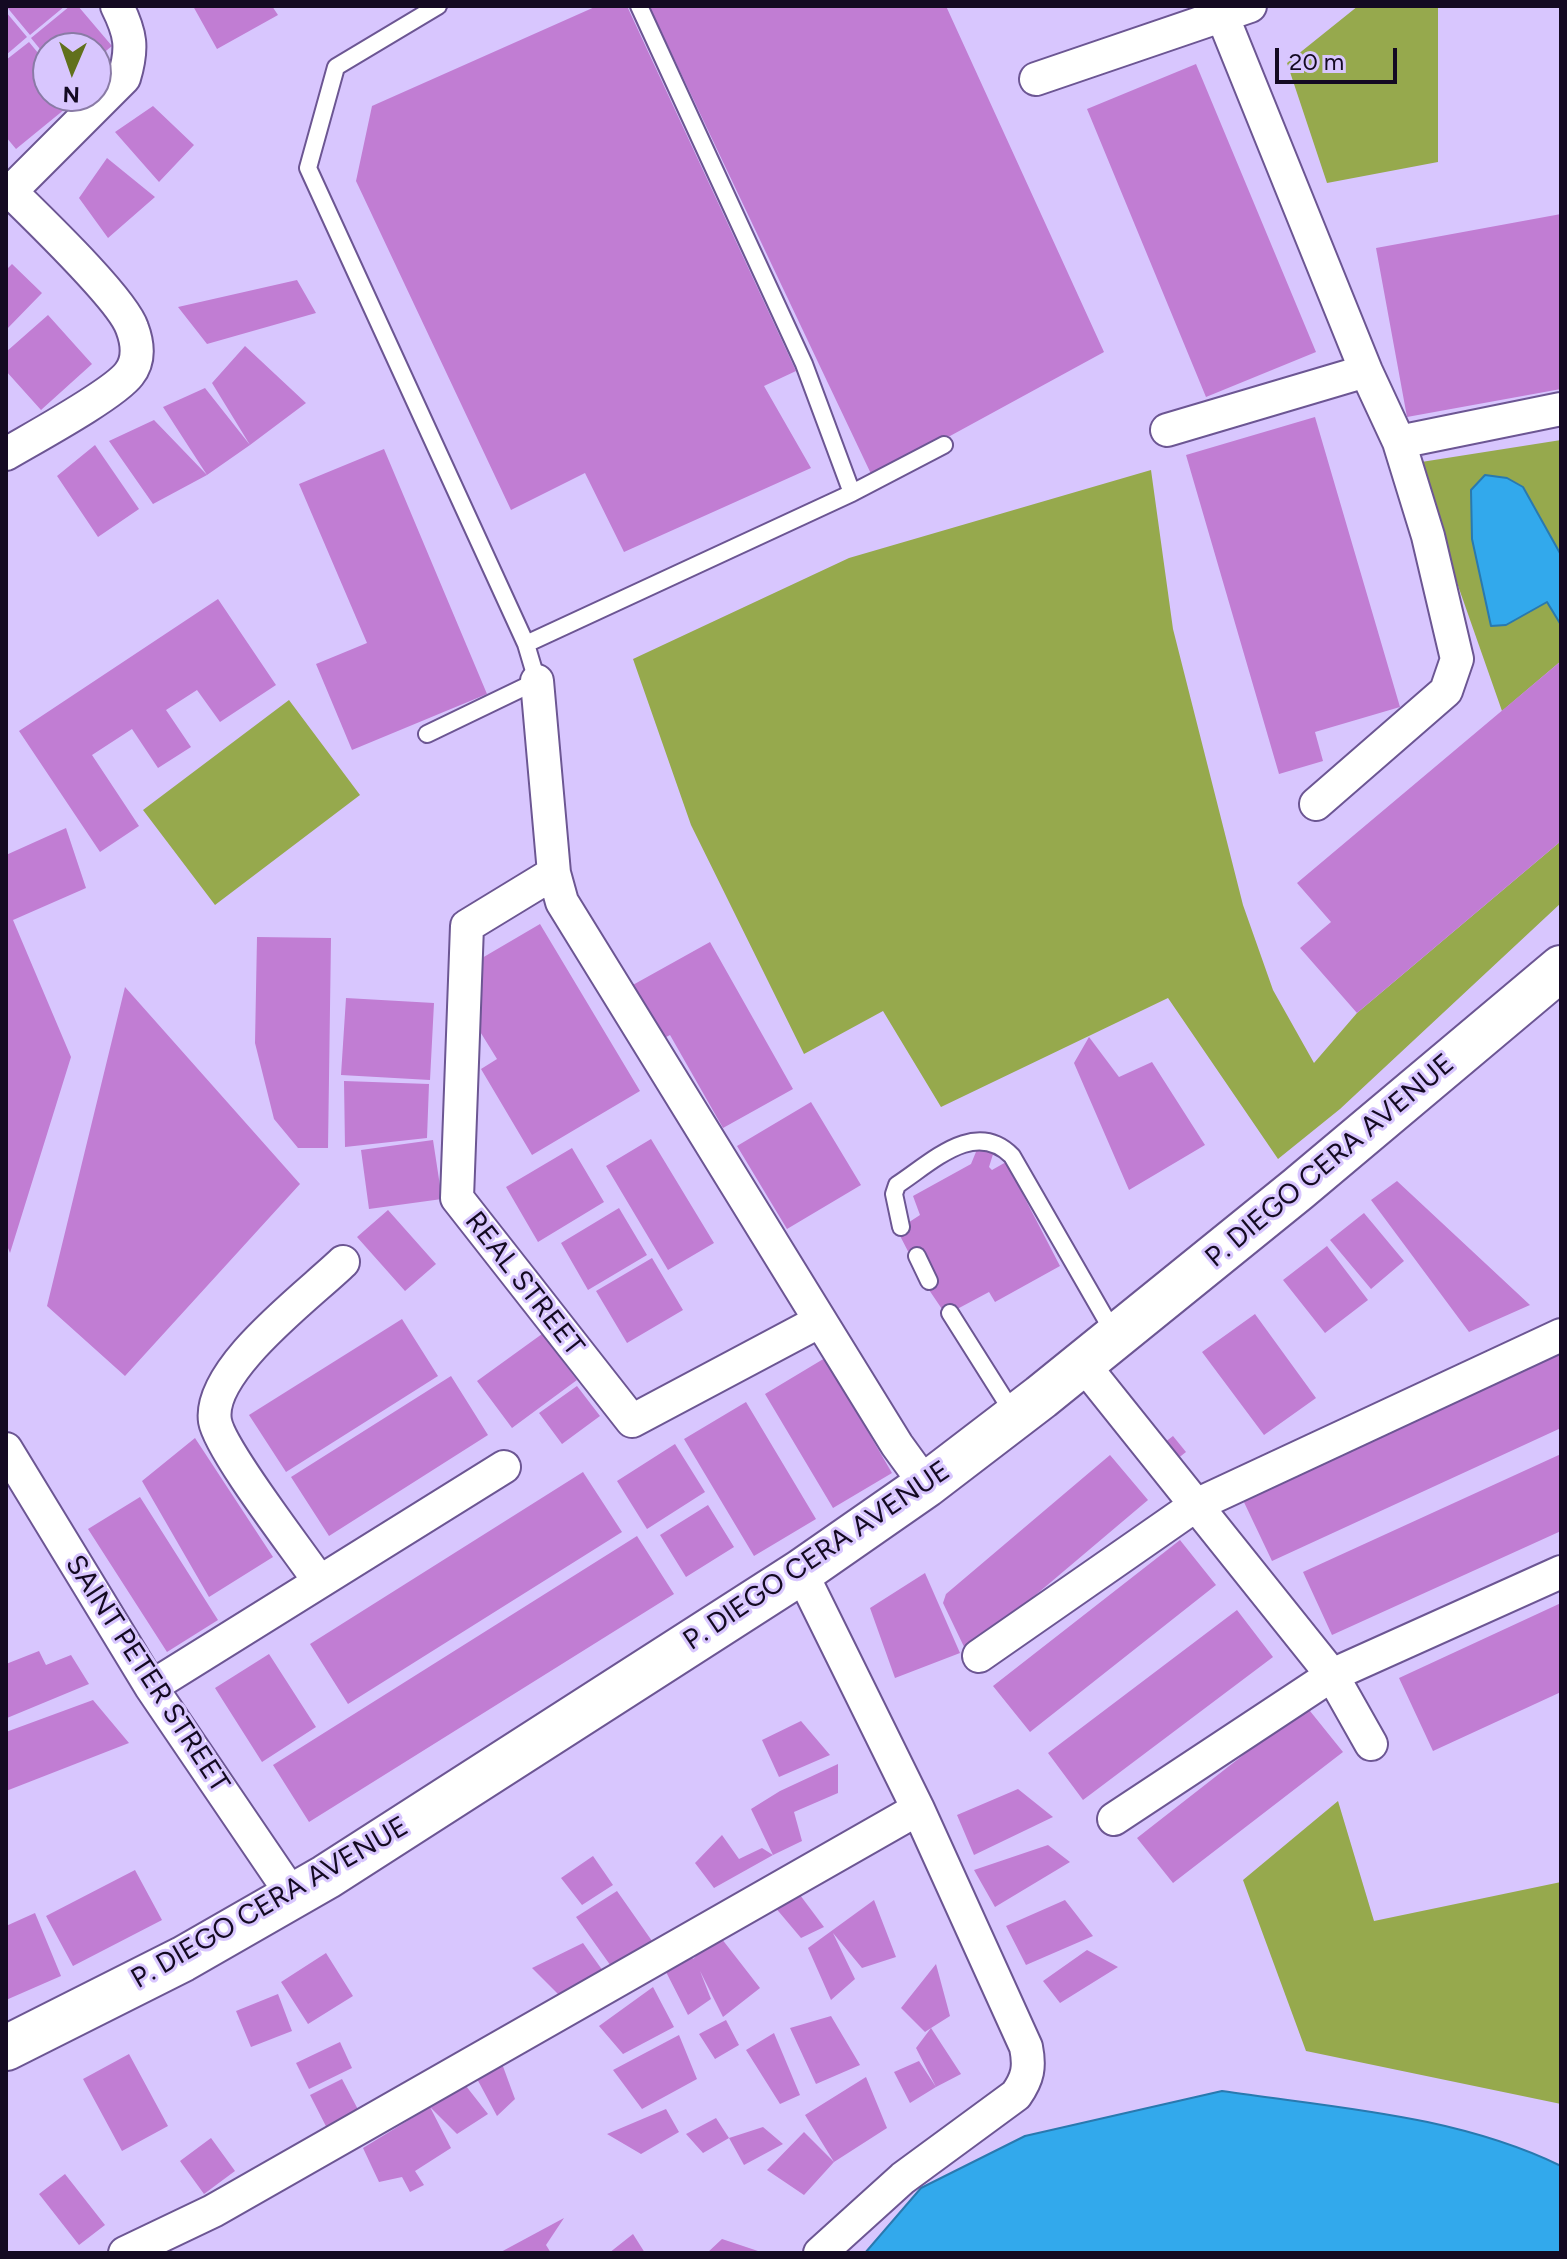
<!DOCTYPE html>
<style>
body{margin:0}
#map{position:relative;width:1567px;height:2259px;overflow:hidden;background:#d8c6fe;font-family:Figtree,sans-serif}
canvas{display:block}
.frame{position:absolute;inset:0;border:8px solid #140a22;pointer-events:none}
.north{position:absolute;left:32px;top:32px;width:80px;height:80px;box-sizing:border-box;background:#d8c6fe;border:2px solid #8a7ba6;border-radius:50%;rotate:182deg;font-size:22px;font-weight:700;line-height:32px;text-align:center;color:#140a22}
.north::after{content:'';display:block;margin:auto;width:28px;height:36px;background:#61701c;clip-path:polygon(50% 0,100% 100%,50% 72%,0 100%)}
.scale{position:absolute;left:1275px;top:48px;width:122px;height:36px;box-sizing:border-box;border:4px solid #140a22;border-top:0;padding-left:10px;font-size:24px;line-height:28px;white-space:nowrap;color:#140a22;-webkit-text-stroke:6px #d8c6fe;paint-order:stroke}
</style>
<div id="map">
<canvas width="1567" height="2259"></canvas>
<div class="frame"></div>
<div class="north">N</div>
<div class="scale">20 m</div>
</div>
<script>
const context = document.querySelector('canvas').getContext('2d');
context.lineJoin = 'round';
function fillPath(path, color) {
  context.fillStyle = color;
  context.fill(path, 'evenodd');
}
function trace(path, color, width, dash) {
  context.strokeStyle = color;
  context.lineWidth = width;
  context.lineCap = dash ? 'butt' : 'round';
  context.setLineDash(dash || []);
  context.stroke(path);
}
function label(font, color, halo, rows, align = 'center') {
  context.font = font + ' Figtree,sans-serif';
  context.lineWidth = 6;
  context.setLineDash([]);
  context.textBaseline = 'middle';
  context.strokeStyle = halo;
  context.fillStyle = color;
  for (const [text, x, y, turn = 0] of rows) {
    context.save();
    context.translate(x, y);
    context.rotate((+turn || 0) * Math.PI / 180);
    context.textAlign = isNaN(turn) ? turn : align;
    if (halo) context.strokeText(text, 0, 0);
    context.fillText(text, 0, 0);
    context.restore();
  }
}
fillPath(new Path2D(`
 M1358,6H1438V162L1327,183L1287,63Z
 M1561,440V661L1502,711L1415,463Z
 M1151,470L1173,629L1243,905L1273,990L1314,1063L1357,1013L1561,841V903L1340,1109L1278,1159L1168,998L941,1107L883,1011L804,1054L691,825L633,659L849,558Z
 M289,700L360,795L215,905L143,810Z
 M1338,1801L1374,1921L1561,1882V2104L1306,2051L1243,1880Z`), '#96a94d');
const water = new Path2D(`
 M1485,475L1507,478L1523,487L1561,555V625L1547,602L1506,625L1491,626L1472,539L1471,490Z
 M1222,2091C1336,2108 1456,2115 1561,2166V2253H865L921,2188L1025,2136Z`);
fillPath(water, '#32a9ec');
trace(water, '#2979af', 2);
fillPath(new Path2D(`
 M6,6H65L30,35Z
 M70,6H78L112,46L96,59V48H48V59L31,38Z
 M193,6H272L278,15L217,49Z
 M597,6H627L796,371L764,386L811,468L624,552L585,473L511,510L356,181L372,106Z
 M649,6H946L1104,352L873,478Z
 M6,12L27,37L6,55Z
 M29,42L48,65V96H73L76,100L16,149L6,137V60Z
 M1196,64L1316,352L1206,397L1087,109Z
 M153,106L194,145L159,182L115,132Z
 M107,158L155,197L108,238L79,198Z
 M1561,214V389L1407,417L1376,248Z
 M12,264L42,293L6,330V270Z
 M297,280L316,313L207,344L178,307Z
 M48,315L92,364L41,410L6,371V352Z
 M245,346L306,403L250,445L207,475L153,504L109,441L154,420L207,475L163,407L205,388L250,445L212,383Z
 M1315,417L1400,707L1315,732L1323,761L1279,774L1186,455Z
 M95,445L139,509L98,537L57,476Z
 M384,449L487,694L352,750L316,664L367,643L299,484Z
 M218,599L276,685L220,722L197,690L166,710L191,747L158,768L132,729L92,755L139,826L100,852L19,731Z
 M1561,661V841L1357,1013L1300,948L1331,922L1297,883Z
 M66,828L86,888L13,920L71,1057L10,1253L6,1243V855Z
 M540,924L640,1091L532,1155L481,1069L497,1059L471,1017L481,997L482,958Z
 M257,937L331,938L328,1148H298L274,1119L255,1043Z
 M710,942L793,1089L723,1128L670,1035L653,1044L622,991Z
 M125,987L300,1184L125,1376L47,1306Z
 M346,998L434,1003L430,1080L341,1075Z
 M1089,1037L1119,1077L1152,1062L1205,1145L1129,1190L1074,1063Z
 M344,1081L429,1084L427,1138L345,1147Z
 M811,1102L861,1185L787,1229L737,1146Z
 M651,1139L714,1243L668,1270L606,1166Z
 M433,1140L442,1199L369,1209L361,1150Z
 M978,1147L994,1151L989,1167L992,1170L1006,1162L1060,1266L995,1302L989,1292L946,1315L925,1284L936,1277L924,1253L912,1259L897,1230L920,1215L913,1196L971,1164Z
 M572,1148L604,1202L538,1242L506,1187Z
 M1397,1181L1530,1305L1469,1332L1371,1200Z
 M619,1208L647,1255L588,1290L561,1243Z
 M388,1210L436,1264L405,1291L357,1237Z
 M1364,1213L1404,1261L1371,1289L1330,1240Z
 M1327,1246L1368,1300L1325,1333L1283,1280Z
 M652,1258L683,1310L627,1343L596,1291Z
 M1255,1314L1316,1398L1264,1435L1202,1352Z
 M402,1319L438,1376L286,1472L249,1415Z
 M542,1334L577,1380L512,1428L477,1381Z
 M1561,1352V1428L1272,1561L1242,1498Z
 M825,1358L892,1473L833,1508L765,1394Z
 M451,1376L488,1435L329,1536L291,1477Z
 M577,1386L600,1416L562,1444L539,1413Z
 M746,1402L816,1519L754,1556L684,1439Z
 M1173,1436L1186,1452L1172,1463L1160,1446Z
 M195,1438L273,1557L209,1597L142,1481Z
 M675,1444L705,1492L647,1529L617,1481Z
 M1561,1454V1531L1332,1635L1303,1572Z
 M1110,1455L1148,1500L967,1653L943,1603L946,1594Z
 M583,1472L622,1532L348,1704L310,1644Z
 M140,1497L218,1620L167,1652L88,1529Z
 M708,1505L734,1547L686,1577L660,1535Z
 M637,1536L674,1594L309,1822L273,1765Z
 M1180,1540L1216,1585L1030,1732L993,1686Z
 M925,1573L960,1653L895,1678L870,1608Z
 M1561,1603V1692L1433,1751L1399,1678Z
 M1237,1610L1273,1657L1083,1800L1048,1753Z
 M39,1651L46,1665L71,1655L89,1684L7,1718L6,1664Z
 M269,1654L316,1727L262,1762L215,1688Z
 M93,1700L129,1743L6,1791V1732Z
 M1306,1706L1343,1752L1173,1883L1137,1838Z
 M801,1721L830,1755L779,1777L762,1740Z
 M838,1764V1793L794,1812L802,1841L773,1855L751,1809L780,1791Z
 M1018,1789L1053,1817L974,1855L957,1815Z
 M722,1835L739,1859L762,1848L773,1855L714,1888L695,1863Z
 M1048,1845L1070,1862L995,1907L974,1870Z
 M593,1856L613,1885L582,1905L561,1878Z
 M135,1870L162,1920L73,1966L46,1916Z
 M617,1891L659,1951L618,1976L576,1917Z
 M800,1895L824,1927L801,1938L774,1906Z
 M874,1900L896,1957L862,1968L833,1933L855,1979L831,2000L808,1948Z
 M1065,1900L1093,1936L1026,1965L1006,1926Z
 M35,1913L61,1976L6,2000V1926Z
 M718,1934L760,1988L723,2017L700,1971L711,1999L688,2015L664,1968L689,1950L693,1959Z
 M583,1943L608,1978L564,2000L532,1968Z
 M1087,1950L1118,1967L1060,2003L1043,1981Z
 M326,1953L353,1996L308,2024L281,1982Z
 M936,1964L950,2016L931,2028L961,2074L936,2087L916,2048L931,2028L925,2032L901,2008Z
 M653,1987L674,2027L623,2054L599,2026Z
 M278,1994L292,2031L251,2047L236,2011Z
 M831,2016L860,2065L816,2084L790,2028Z
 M726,2020L739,2045L715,2059L699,2034Z
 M774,2033L800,2095L780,2104L746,2050Z
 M679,2035L697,2079L642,2109L613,2070Z
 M340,2042L352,2068L309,2089L296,2063Z
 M129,2054L168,2126L122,2151L83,2079Z
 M501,2061L515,2099L497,2116L476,2077Z
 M919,2061L936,2087L910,2103L894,2072Z
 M866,2077L887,2128L834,2162L805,2115Z
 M342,2079L363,2119L331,2136L310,2095Z
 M466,2086L488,2114L457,2134L430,2107Z
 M430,2107L451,2148L415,2171L424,2185L410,2192L402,2177L379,2182L363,2148Z
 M666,2109L679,2132L641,2154L607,2134Z
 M716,2118L729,2138L703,2153L686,2134Z
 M763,2127L783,2144L744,2165L729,2138Z
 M804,2132L834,2162L804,2195L767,2170Z
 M211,2138L235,2171L204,2194L180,2161Z
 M65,2174L105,2225L79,2245L39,2194Z
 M564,2218L546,2245L551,2253H499Z
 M633,2234L645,2253H609Z
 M722,2239L758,2251L707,2253Z`), '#c17dd3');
const service = new Path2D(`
 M852,493L944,445
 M526,644L852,493L804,364L639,6
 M427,734L537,681L526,644L308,168L336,67L438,6
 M901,1227L894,1194L897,1185C931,1163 975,1118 1012,1156L1115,1335
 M917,1256L929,1281
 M950,1313L1015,1416`);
const minor = new Path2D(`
 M1222,15L1366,371L1399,442L1428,536L1457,659L1446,691L1316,804
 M1036,79L1250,6
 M6,187C32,213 122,298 132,328C138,344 140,360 129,374C113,395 33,438 6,454
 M11,191L124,78C133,48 131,34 117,6
 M1167,430L1366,371
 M1399,442L1561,409
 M537,681L554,873L562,902L897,1445L926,1485
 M554,873L467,926L457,1198L632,1421L820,1321
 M1083,1364L1332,1675L1371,1744
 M6,1449L151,1687L293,1896
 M801,1572L918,1809L1026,2047C1030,2067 1028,2078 1016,2095L903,2178L820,2253
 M319,1581C298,1550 220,1450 215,1421C207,1370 309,1295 343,1262
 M979,1656L1196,1505L1561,1335
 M151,1687L504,1467
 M1114,1819L1332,1675L1561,1572
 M125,2253L213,2211L918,1809`);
const primary = new Path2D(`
 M6,2048L183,1959L326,1877L801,1572L926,1485L1041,1397L1298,1189L1561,968`);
trace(service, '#6c5693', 20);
trace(minor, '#6c5693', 36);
trace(primary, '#6c5693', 48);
trace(service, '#fff', 16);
trace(minor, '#fff', 32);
trace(primary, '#fff', 44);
label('28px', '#140a22', '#d8c6fe', [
 ["P. DIEGO CERA AVENUE",1330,1161,-40],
 ["REAL STREET",524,1284,52],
 ["P. DIEGO CERA AVENUE",817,1556,-34],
 ["SAINT PETER STREET",147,1674,57],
 ["P. DIEGO CERA AVENUE",270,1903,-30]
]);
</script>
